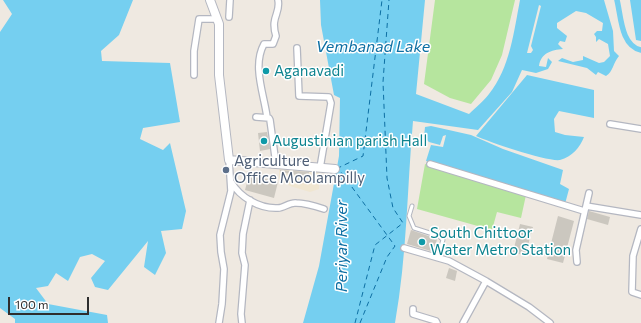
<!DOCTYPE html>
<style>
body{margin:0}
#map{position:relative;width:641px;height:323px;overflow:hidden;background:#efe9e1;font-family:Commissioner,sans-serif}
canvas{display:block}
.scale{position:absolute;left:8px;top:297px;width:81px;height:18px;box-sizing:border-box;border:2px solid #2e2e2e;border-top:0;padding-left:5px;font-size:12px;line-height:14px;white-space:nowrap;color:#2e2e2e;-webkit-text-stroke:3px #fff;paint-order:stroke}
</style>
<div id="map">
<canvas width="641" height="323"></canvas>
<div class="scale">100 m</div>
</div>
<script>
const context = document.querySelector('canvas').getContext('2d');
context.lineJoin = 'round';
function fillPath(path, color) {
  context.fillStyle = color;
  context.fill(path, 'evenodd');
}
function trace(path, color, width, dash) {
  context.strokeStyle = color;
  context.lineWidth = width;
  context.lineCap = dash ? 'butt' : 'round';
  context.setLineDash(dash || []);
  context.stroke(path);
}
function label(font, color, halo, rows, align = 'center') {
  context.font = font + ' Commissioner,sans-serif';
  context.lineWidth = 3;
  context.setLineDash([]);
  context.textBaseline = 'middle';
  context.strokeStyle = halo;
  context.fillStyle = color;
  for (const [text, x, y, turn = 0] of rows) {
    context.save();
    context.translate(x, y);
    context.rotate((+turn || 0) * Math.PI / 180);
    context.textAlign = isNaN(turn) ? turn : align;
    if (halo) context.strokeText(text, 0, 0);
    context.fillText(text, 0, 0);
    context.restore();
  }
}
fillPath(new Path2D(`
 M279,166L320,171L319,189L310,192L290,186L279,179Z`), '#f0e6d1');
fillPath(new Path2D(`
 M435,0H515L502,55L491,80L471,104L450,98L424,84Z
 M425,164L526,195L521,218L497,212L492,230L417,209Z`), '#b6e59e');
fillPath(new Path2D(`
 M3,0H133L119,35L101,51L102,61L170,63L180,122L143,128L140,139L163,150L170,143L186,211L182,229L161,231L166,253L155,275L144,267L148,241L108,290L95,287L91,278L105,261L92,254L80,257L68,281L56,273L48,286L36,288L48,304L107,315L108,323H15V319L0,308V32L12,14Z
 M320,0H425L416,94L469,114C476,107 484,101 489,94C510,68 514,31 520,0H604L613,31L614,51L619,56C613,63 613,72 606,76L598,72L596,75L587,68L558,61L562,58L573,62L583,60V56L599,63L604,62L610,56L608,44L599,39L596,42V37L594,34L597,31H602L603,23L586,13L576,11L557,23V28L567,36L565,42L560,41L558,44L563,49C551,50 541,53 539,66L546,67L548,58L552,62L548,69L536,73L522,70L512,92L478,130L413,121C407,189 407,256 395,323H303L319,266L339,156L340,98L334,95L321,25ZM539,5L541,6L531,46L533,50L531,53H527Z
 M630,0H641V41L636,40Z
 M527,75L594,90V118L559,111L554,119L555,132L565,135L584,137C580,147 572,157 560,160C548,162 489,142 476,136Z
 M431,126L471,135L503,149L563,170L560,184L569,189L565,204L426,161L431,145L443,147L446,135L443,136L440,145L429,142L424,137L425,127Z`), '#75cff0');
trace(new Path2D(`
 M617,0C621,16 621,46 641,50`), '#75cff0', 5.5);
trace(new Path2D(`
 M355,323L375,245L403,223L393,208L387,178L383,82L389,0
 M360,323L387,257L395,246L338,168L363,156L382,0`), '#0d6fa3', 1, [5, 4]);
fillPath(new Path2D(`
 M267,132L270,149L260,151L258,133Z
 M280,170L309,172L308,177L280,172Z
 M249,175L278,182L274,198L245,190Z
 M589,211L610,217L608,225L587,219Z
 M558,216L574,221L563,263L547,259Z
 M520,224L533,227L525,256L513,252Z
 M411,230L437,239L434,252L407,244Z
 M449,268L457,271L455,281L446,278Z`), '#cbc7bf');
const lane = new Path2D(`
 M412,206L409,216L414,228L439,236L443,240L437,258`);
const street = new Path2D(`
 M229,17L230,0
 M297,48L299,96L329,97L331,103L320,168
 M194,75V51L199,19H217
 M256,117L269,118L270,120L276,164
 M267,117C264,94 252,66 264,44H273L276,36C270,16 281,14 278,0
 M610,124L641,129
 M430,164L584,211
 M231,182C240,197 259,209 278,208C284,208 290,202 296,203C305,203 315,206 324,209
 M586,206L589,193
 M641,229L633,256L632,292L641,295
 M404,248L449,261L486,281L529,307L550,323
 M577,262L576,250L586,206L641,215
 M413,309V314L436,321L437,323
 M219,323L222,304L224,269L221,252L220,235L231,191L229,160
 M242,323L241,314L245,265L242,253L243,234L250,200
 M463,323L486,281`);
const secondary = new Path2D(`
 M210,0L219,24V75L229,160L335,169`);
trace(lane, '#b4b7c1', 5);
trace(street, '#b4b7c1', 8);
trace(secondary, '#b4b7c1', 10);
trace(lane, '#fff', 3);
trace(street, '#fff', 5.5);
trace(secondary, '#fff', 8);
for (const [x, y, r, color] of [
 [266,71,4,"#0f9aa8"],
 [264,141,4,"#0f9aa8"],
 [226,170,4,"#5c6f8a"],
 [422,242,4,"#0f9aa8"]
]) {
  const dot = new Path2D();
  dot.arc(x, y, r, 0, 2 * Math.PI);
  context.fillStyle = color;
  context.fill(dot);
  trace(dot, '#fff', 1.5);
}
label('15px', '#0d838f', '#fff', [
 ["Aganavadi",274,71],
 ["Augustinian parish Hall",272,141],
 ["South Chittoor",430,233],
 ["Water Metro Station",430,250]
], 'left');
label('15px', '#4e5e75', '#fff', [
 ["Agriculture",234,161],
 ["Office Moolampilly",234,178]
], 'left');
label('italic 16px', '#0d6fa3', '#fff', [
 ["Vembanad Lake",373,47],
 ["Periyar River",342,246,-90]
]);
</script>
